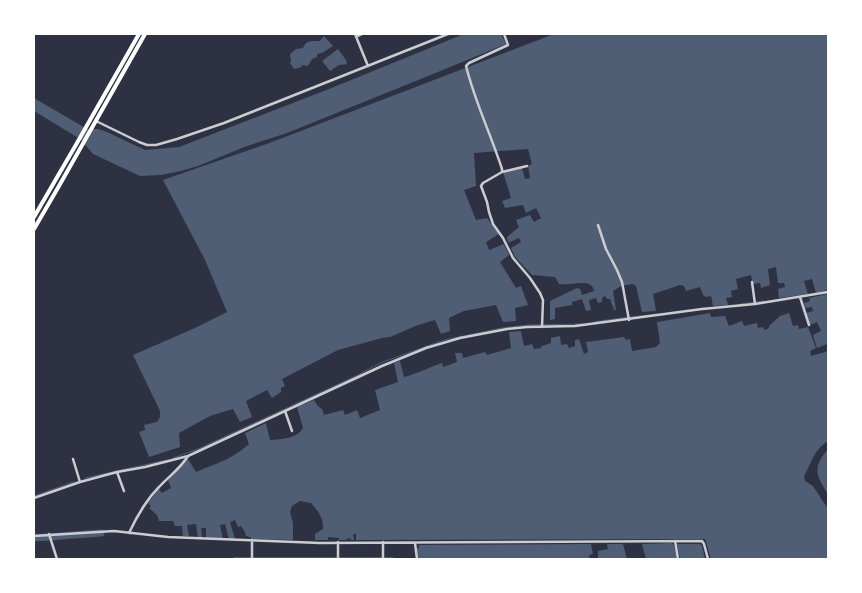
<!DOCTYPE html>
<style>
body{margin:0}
#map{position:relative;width:862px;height:593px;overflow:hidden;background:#2d3142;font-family:"DM Sans",sans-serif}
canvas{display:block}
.frame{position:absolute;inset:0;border:35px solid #fff;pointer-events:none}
</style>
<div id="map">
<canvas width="862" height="593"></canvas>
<div class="frame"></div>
</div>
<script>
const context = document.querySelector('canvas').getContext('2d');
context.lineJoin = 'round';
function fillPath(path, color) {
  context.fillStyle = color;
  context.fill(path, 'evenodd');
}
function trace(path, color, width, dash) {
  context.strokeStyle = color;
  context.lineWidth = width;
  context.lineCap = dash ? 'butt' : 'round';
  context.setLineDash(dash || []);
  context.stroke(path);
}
fillPath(new Path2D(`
 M464,34H501L506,44L438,72L287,133L247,146L198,166L181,171L161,175L140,176L93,154L80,139L34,111V98L87,129H98L107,132L145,150L179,147L329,89Z
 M554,34H828V290L816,293L812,279L804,281L808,294L779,298L778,289L785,287L784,283H778L776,267L768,269L770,285L761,288L760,283L753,284L751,275L736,279L738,289L731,291L732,297L726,298L728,305L713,306L711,296L706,297L703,295L700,287L686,291L684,286L680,285L653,294L656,311L642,312L636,286L633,284L621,286L613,291L616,310H614L610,299H607L605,296L602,298V302L598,303L596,298L589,300L591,310L586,311L582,299L572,302V305L555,308V319L550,320V301L577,288L580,289L582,295L594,291C592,277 570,286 559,284L555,277L532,275L515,257L511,248L521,242L519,238L508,243L507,237L519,227L516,220L530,215L534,222L541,218L536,208L526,213L523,205L505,208L502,201L511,198L503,172L522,168L525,179L530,178L528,166L532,164L528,149L474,153L476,186L464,190L476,220L487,218L499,234L486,242L489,250L504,244L509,255L500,262L516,288L521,286L528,305L515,308L516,321L503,322L496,305L464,311L449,318L450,331L441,334L435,320L418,325L390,337L382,338L338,350L282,379L285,386L281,388V392L272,398L267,390L246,401L252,417L240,422L233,409L210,416L179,433L180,447L149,457L139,432L145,430L144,425L157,422L160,417V411L133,355L195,328L227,312L205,260L163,180L272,142Z
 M324,36L333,46L322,53L317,54V57L312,59L308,66L301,65L302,67L294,69L290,63L291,60L290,54L296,49L303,48C306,40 312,41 320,41Z
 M338,49L346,60L347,64L339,65L330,71L322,61Z
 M828,294V347L827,344L817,348L813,335L821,331L817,322L810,325L806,313L813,311L812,307L805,308L804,303L810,301L809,298Z
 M710,313L711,317L725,316L729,326L742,321L744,326L757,323L758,328L763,327L765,330L769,328V326L780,316L789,313L793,326L798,325L799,329L808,327L816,348L810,351L811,356L828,351V441C812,452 813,461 804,476L805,481L813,486L828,509V559H711L705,539L356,540V534H353L354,540H351V538L346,539V540H339V538L328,537V540H315V534L323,529C324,519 318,511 311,503L300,501L292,506L290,512L293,523V540L252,539L250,537L246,536L245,532L241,526L238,527L235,520L230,522L235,539H229L225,524L220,525L223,539L206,538V528H201L202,538H198L196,524L187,525L189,536H183L182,526H175L173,521H159L157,515L149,508L151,506L148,503L159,489L162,493L171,488L168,480L188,459L196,472C217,463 231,460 249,444L245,433L266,423L270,440C282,439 296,439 303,428L297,407L314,400L318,406L322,409L324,415L343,410L345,415L357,410L360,418L380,410L375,390L398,382L394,363L400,361L404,377C417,374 429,367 442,363L443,367L457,362L455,353H462L463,358L485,352L487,355L511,348L509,332L521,331L524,346L532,344L534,349L541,348L542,346L551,343V338L560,336L561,345L567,344L569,348L575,346V340L579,339L584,354L588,352L586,342L624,337L626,340L630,339L632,351L656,347L660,343L657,322Z
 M828,449V494C816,475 812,468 828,449Z
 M672,543L674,546L677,559H646L642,544Z
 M591,544L593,554L589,555L590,559H419L416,549L419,548V545Z
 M607,544H623L627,559H598V551L608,549Z
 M677,544H700L702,546L705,559H680Z`), '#4f5d75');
trace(new Path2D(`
 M740,304L764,301
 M594,322L614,319L657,314
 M173,458L198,449L356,376L380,363L444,340L502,328L528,325L583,324
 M85,478L167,460
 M34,496L73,482`), '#4f5d75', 1);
trace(new Path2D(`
 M34,538L101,533`), '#4f5d75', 7);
trace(new Path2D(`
 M355,34L368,66
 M504,34L508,45L469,63L466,66C475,102 491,135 502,169V172L483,183L481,186L487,202L489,212L493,224L503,238L513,258L530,278L540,293L543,300L542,327
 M356,37L362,34
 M96,121L139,142L147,145H156L177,139L224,123L448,34
 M502,172L527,166
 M598,225L606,249L617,270L622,282L629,320
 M752,282L755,304
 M800,297L809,325
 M285,411L292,431
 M73,459L80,482
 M117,472L124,491
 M34,498L80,482L117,472L145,467L188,456L382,366L426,348L460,338L507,329L527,327L575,326L702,309L755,304L828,292
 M129,533C137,516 146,500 159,487C168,477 181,468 188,456
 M49,534L57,559
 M34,536L114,531L168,537L320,543L702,541L704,544L708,559
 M675,541L678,559
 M338,542V558
 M415,543L417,559
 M252,558V540
 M383,558V542
 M234,559H393`), '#caccd0', 2.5);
trace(new Path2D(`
 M34,217L77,143L139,34
 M34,229L59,186L145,34`), '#fff', 4);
</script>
